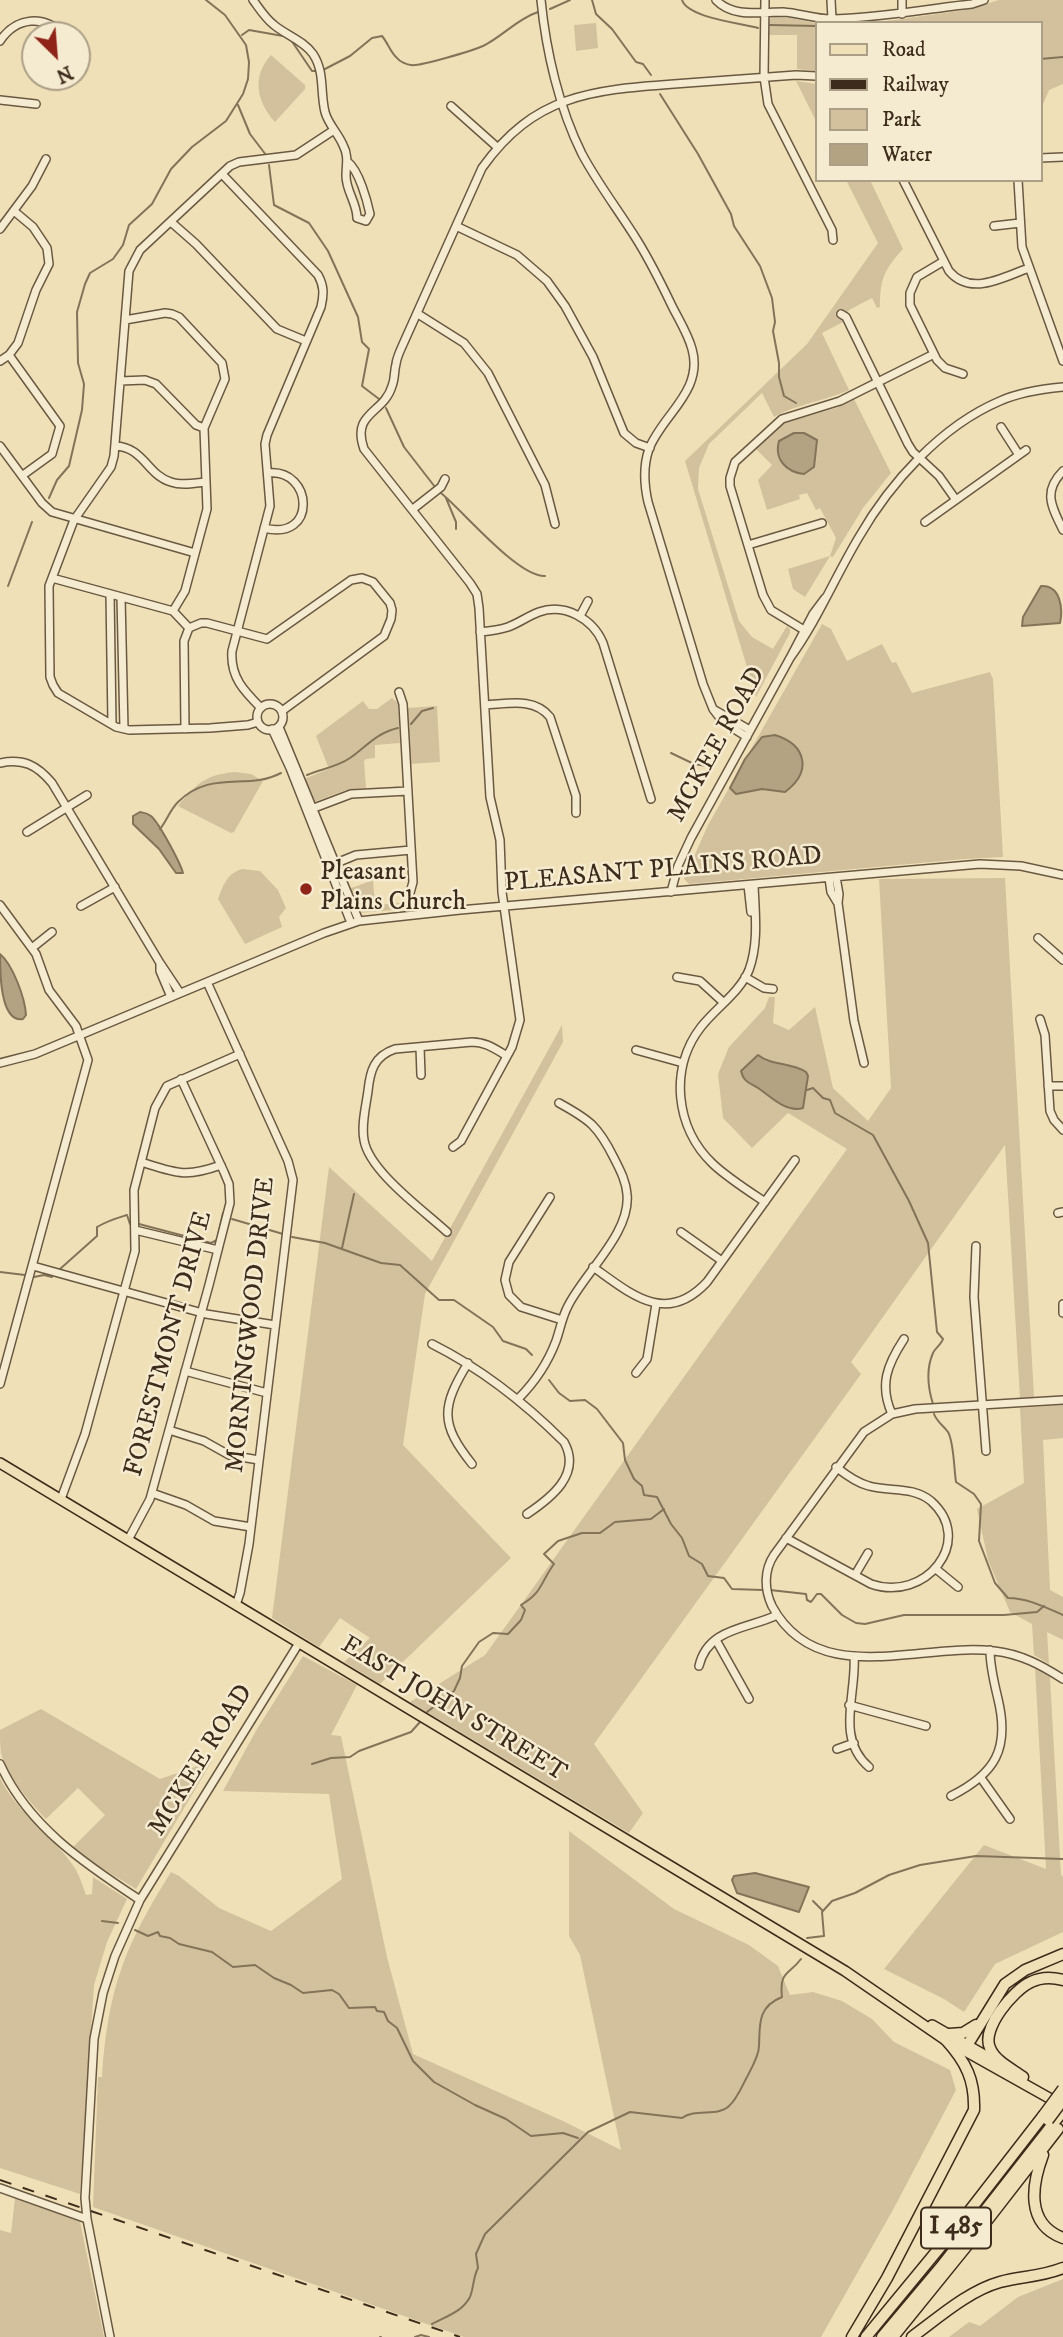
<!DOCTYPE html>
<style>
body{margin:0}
#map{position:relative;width:1063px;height:2337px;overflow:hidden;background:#f0e0b7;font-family:"IM FELL DW Pica",serif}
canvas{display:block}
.legend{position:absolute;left:815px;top:21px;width:228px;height:161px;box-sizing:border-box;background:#f5ebd0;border:2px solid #ab9f88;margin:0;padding:9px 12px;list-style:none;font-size:21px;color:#3d2c1b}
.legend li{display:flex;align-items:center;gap:14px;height:35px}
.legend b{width:35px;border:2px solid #ab9f88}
.north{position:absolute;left:21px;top:21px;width:70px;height:70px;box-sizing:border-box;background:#f5ebd0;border:2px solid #ab9f88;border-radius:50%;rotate:155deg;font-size:19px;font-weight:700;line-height:28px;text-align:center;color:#3d2c1b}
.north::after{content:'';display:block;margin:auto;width:24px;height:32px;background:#8f2418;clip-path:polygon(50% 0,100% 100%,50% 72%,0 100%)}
</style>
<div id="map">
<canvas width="1063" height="2337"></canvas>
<ul class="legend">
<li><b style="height:9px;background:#f0e0b7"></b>Road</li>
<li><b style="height:9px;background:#3d2c1b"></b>Railway</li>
<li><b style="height:19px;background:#d2c19c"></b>Park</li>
<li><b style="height:19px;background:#b3a382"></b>Water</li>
</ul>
<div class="north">N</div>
</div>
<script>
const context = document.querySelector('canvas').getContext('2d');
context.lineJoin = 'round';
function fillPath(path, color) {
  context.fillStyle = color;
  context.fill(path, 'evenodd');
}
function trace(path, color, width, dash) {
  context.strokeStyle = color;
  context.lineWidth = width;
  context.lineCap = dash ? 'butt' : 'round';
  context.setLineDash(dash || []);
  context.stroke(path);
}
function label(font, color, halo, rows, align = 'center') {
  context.font = font + ' "IM FELL DW Pica",serif';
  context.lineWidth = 5;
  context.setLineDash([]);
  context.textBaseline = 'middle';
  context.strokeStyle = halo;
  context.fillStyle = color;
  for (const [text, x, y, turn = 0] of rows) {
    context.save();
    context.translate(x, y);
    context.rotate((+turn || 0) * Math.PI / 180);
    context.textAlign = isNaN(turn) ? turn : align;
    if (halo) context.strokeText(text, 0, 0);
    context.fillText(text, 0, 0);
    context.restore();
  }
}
fillPath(new Path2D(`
 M999,0H1063V84L1049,90L1041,109L1042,127H1040V23H872L966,10Z
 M773,17L791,18L816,23V71L797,69V35H769V20Z
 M596,23L598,48L576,51L574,25Z
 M271,55L305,85V89L275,122C257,102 251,77 271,55Z
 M796,81L816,84V121Z
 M846,180H870L903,249C884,270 880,279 880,307L877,308L872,298L849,310L843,322L822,333L849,390C825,401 797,404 774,417L762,393L709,444L699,468L698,489L739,621L752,637L773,649L787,626L790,629V633L756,697L685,461L807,344L878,243Z
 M854,399L891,473L863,508L833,557L830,556L805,597L793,589L788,569L830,556L836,538L820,508L816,510L807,493L799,495L800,499L767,510L758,480L772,465L756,449L782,424L836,408Z
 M822,624L831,629L847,661L882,644L892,663L896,662L912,693L990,672L993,679L1003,857L964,859L689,884L684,879L708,825Z
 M392,698L398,703L400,743L375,745V758L366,759L364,761L366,788L346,790L314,802L304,779L329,769L316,736L363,701L369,709H377Z
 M437,706L440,762L410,764L407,708Z
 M235,772L251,774L263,781L234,832L231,833L178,806C197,783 205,775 235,772Z
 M242,869L260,871L278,890L286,908L279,917L282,927L245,944L218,899C223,886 227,873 242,869Z
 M1005,878L1034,1397L1020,1398L1005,1145L851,1362L861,1374L594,1744L643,1813L629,1833L410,1702L485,1655L847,1149L788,1113L752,1148L723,1118L718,1074L729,1047L765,1008L769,997H775L773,1023L789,1030L815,1007L833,1088L868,1121L891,1088L879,879Z
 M373,880L375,905L447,899L448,905L359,913L349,889Z
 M562,1025L563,1042L425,1294L403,1445L511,1558L380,1684L344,1662L370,1638L340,1618L319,1647L272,1618L329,1167L432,1261Z
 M1063,1405V1438L1043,1440L1050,1590L1063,1597V1640L1047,1632L1049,1664L1034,1655L1032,1624L1010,1612L988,1560L977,1509L1024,1483L1020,1408Z
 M303,1656L357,1685L331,1735L341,1736L387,1957L413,2054L563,2121L621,2150L580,1955L569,1936V1831L674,1909L749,1945L778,1966L790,1995L813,1992L842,2001L872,2019L894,2042L950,2070L956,2090L894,2208L821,2337H464L93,2207L98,2077H102C108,1989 124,1947 171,1872L179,1876L219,1908L271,1931L342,1879L329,1794L223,1791L257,1729Z
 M1035,1667L1050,1677L1061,1875L1063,1877V1932L995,1964L964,2012L944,1999L884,1969L984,1845L1046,1869Z
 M41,1709L160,1779L212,1761L136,1889L90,1861L73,1847L105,1815L78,1788L46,1819C28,1800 8,1778 1,1753C0,1746 0,1737 0,1730Z
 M0,1778C17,1813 50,1833 72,1864C79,1873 82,1884 86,1895L92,1894L93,1877L127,1899L107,1942L94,1985L80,2194L0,2168Z
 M15,2198L80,2222L104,2337H0V2230L11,2233Z
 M1063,2279V2337H949L969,2322L980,2326L1018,2297Z`), '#d2c19c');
const water = new Path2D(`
 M794,433H804L817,440L814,467L804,474C786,472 774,459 779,441Z
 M1041,586C1061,585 1063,609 1060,623L1022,626L1023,617Z
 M775,735C807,745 812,772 785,792L762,789L736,794L730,788L745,759L762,737Z
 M140,812C145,813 147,813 151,816C159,823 180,862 183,873H176L159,849L133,824V816Z
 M0,954C13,965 25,998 26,1015L23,1019C0,1023 0,972 0,954Z
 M758,1055C772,1066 790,1062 806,1072L808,1076L803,1108C788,1113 773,1099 761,1090C752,1083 744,1084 741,1071Z
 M755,1873L809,1887L799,1912L737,1893L732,1880L734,1876Z`);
fillPath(water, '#b3a382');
trace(water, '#847359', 2);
trace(new Path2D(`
 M592,0L596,14L612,29L636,62L643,64L651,75
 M682,0C688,18 741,23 758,28
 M550,9L570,0
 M770,25L816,26
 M242,35L249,30L283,36
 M291,40L312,71H315
 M1040,59L1063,57
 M325,69L350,56L372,38L382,36C388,43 390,52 397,58C399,61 407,65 411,65C419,67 474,50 483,46C503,36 517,19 538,12
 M660,94L698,154L731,214L734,226L760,266L772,298L775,322L773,331L779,363V377L784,396L796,403
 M238,105L250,134L266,155
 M269,165L274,205L309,223L328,251L358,317L362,342L369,349L362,386L379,399
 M386,408L404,447L435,487
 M441,493C464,512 518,577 545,576
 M49,498L57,480L69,466L82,410L84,384L78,363L77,312L85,284L90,273L113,259L123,245L129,225L152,204L171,169L192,147L226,121L243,94L248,79L249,62L246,45L225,15L206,0
 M446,498L456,522V529
 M8,586L32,522
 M411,724L422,711L433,708
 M671,753L694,764L713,767
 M307,775C321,769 337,767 350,758C366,747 376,733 398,728
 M160,829C167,820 170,810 178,802C211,769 247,791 281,773
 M807,1090L813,1088L823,1098L830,1100L835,1113L873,1135L909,1201L928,1243L937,1332L943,1339C941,1345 935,1348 933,1353C926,1369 928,1388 933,1404
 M232,1219L283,1234
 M139,1224L211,1243L217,1240L223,1213
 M292,1237L325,1243L381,1263L400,1265L439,1300H454L493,1327L503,1341L526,1349L532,1355
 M342,1248L354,1194
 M60,1269L97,1236V1227C109,1220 117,1218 127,1215L130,1224
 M0,1272L25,1275
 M34,1277L44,1275L52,1277
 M549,1380L559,1393L570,1401L585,1400L597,1409L623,1443L625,1460L634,1479L642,1486L644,1495L657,1497L671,1524L682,1538L689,1556L702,1564L708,1576L724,1578L732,1589L763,1590
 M934,1414C937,1422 943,1425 948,1432C954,1442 954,1470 956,1482L974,1494L981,1504L979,1541L995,1583L1008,1598C1027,1598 1045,1607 1063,1615
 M770,1590L806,1594L807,1600L811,1602L817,1594H821L842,1615L856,1623L865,1624L904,1615H1004L1037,1612L1044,1606
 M427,1712L454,1691L460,1678L462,1666L479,1642L493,1633L508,1634L521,1620L525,1610L521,1605C543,1592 540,1583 554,1564L544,1554L558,1541L582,1533H600L615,1522L651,1519L664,1509
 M312,1764L331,1758L350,1757L359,1751L411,1732L420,1722
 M813,1901L822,1910
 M102,1921L118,1923
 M135,1930L148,1936L158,1932L160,1936L170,1938L179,1944L212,1952L233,1967L255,1965L274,1978L291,1985L303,1993L332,1990L339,1994L349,2008L375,2007L377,2011L384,2012L388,2021L397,2028L413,2061L434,2082L475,2105L506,2119L531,2136L563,2133L578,2138
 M807,1938L824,1936L822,1912L832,1901L855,1893L889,1875L920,1865L976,1856L1063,1859
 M432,2324C447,2316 462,2312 470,2297C474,2287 473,2277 478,2268L476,2254L485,2234L588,2132L630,2112L682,2118C695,2108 718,2117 729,2106C737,2099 742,2086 747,2077C751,2069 759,2056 759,2046C760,2025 757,2007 782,1997C779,1971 789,1975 801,1959
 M380,2337H381
 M415,2337L421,2335L429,2337`), '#847359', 2);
const minor = new Path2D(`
 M253,0C259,8 265,18 274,25C286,35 304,41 313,54C325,72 320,92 325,112C328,124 338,133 343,145C349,156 346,165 346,176C346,191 357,203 357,218L366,221L370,214C367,200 359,171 348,162
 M541,0C546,51 559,108 582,154C598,184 619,211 637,240C650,261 661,283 672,306C679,320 688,334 692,349C704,391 662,415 649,449C643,466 644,484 648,502L703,684L713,709
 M716,0C733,18 760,12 783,12C799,13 815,19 831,19C879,18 925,9 972,4L984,0
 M765,0L764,77L768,104L832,230L833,240
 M831,0L832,19
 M902,0V14
 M0,41C16,17 44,14 64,35
 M77,45L80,47
 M0,100L36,104
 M451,106L497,147
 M1040,158L1063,157
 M222,174L318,275C324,286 324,294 321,307L267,435L265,444L270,506L232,651C230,677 244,691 261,708
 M903,180L949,271C971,297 1003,277 1029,268
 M1018,180L1022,247L1063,361
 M171,222L196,244L277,329L306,341
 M456,226L517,255L547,281L565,306L593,357L624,433L636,443L650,448
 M994,226L1020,223
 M0,229L32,186L46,159
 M944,261L917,277L910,293V305L937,360L945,368L963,374
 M418,314L464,343L488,373L545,485L555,524
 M841,314L846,317L908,444L913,452L939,476L956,500
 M125,320L165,313L172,314L179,317L222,363L225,379L204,428L207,509L185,591L173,611
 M9,355L60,426L52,454L23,475
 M0,361L9,355L18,343L36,290L49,264L47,248L33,227L14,211
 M120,381L145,380L156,384L196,425L204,428
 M1001,427L1019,455
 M0,446L42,503L52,512L195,553
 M115,446C144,447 147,475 171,482C182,486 195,483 206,482
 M1063,471C1043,491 1051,506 1063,530
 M413,509L441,487L445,479
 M925,522L1026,450
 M264,528C318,542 313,468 268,473
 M748,545L822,523
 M52,578L173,611L189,628
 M110,594L112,724
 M121,597L124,729
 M825,598L813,614L790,658C817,621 835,577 859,537C890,483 941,426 1000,401C1020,392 1042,389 1063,387
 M580,616L588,601
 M804,630L771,610L763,595L730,486V478L735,462L782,419L840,401L934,354
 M480,632C490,631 499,630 508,627C519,623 528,616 539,612C565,603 593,619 603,643L651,799
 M399,692L403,704L413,882L410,893
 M257 717a13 13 0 1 1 26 0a13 13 0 1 1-26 0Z
 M485,705C508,704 534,697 550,717L576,796V813
 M258,722L248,725L210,728L129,730L116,727L58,693L53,685L50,677L49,586L74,520L111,467L114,456L129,271L140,250L230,166L239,162L296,155L334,130
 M279,727L359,921
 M185,729L184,641L189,628L201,623H207L267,639L351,580L362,578L373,582L390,603L392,610L391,619L384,636L282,711
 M272,729L290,768L351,923
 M747,737L723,722L713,709L750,730
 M0,763C23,758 37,765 52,783L160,963
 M314,808L351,794L408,791
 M27,832L87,795
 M334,864L356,855L411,850
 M836,877L839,894L838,903L854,1021L864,1063
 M829,878L831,892L837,902
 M748,885L751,912
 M754,885C755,912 759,943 749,970C740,992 716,1008 701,1027C669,1068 675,1128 713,1164C728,1178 747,1190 765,1202
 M671,892L678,866L691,838L790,658
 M0,905L36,954L49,990L76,1026L88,1060L0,1384
 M81,906L115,887
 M1038,938L1063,960
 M32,948L52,932
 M677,977L700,981L723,1002
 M745,977L764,988L773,989
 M207,982L288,1161L293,1180L249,1544L240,1593L236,1605
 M171,997L160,971V963L180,993
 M1040,1019L1045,1035L1050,1111L1054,1120L1063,1130
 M420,1047L421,1075
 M636,1050L683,1063
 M0,1063L35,1054L324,933L359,921L460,910L980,864L1021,866L1063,875
 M1048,1086H1063
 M453,1147L461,1141L512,1047L520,1020L502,892L500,840L490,797L479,608L477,594L470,583L364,449C351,412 384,414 392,386C395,379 394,371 396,364C397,356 401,349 404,342L482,168C534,95 591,90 674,84C715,81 756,78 796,75L816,76
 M141,1162C176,1173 185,1178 221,1165
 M550,1197L509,1262L505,1280L509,1295L521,1307L562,1320
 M1058,1213L1063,1212
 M135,1230L218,1250
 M447,1232C423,1210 369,1171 364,1140C361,1125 366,1106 368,1091C370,1071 374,1056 395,1049L472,1042C486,1042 495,1049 507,1056
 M681,1232L722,1261
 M976,1246L974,1297L986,1451
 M33,1266L206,1314L275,1325
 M593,1267C631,1294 666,1326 707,1282L795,1160
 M1063,1304V1313
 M432,1344C482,1369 525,1403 564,1442C582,1474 551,1498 527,1514
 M468,1363C441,1407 440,1424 472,1464
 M185,1371L267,1393
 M636,1373L647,1359L656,1304
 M518,1399C535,1382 547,1365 556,1341C560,1330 562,1317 568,1306C585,1272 631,1233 627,1194C626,1181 620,1170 614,1158C598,1126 590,1120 559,1103
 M1063,1400L915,1409L892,1414L864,1432L774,1555C764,1570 764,1589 772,1606C817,1690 920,1642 994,1651C1021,1654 1041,1665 1063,1679
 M892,1414C879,1385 887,1365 904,1339
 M169,1430L204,1441L229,1455L259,1460
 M152,1493L186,1505L214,1521L251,1527
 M61,1499L85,1434L135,1251L134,1190L155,1108L167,1086L240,1054
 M786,1538L871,1584C925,1603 976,1541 931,1501C913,1486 890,1492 869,1486C857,1483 846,1475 836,1467
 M128,1540L150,1499L209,1285L230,1203L229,1184L224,1172L181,1079
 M936,1569L958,1587
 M855,1575L868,1553
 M716,1640L749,1699
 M854,1656C857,1693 835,1738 869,1767
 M699,1666C708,1627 749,1629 777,1615
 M849,1705L926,1726
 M837,1749L854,1743
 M0,1764C28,1826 85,1864 140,1900
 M981,1778L1010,1819
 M951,1796C995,1774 1010,1749 998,1699C994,1682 990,1667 990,1650
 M0,2188L87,2219
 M110,2337L87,2219L85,2198L94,2039L103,1993L115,1956L140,1900L299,1643`);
const major = new Path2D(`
 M0,1463L845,1971L944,2039L1058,2103
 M932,2025L993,2060`);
const highway = new Path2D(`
 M949,2034L963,2033L976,2025
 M968,2044L1005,1984L1025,1970L1063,1954
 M1023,2077C1012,2069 995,2061 990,2048C981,2029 1013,1990 1031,1982C1041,1977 1052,1977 1063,1980
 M1043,2155C1032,2184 1025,2224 1063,2238
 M852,2337L887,2278L974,2110C975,2080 966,2062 946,2040
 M866,2337L960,2223L1043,2116
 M882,2337L940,2268L1063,2111
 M893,2337L982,2227L1058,2129
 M912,2337C938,2318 968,2291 1000,2282C1022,2276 1041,2277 1063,2268`);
trace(minor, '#6a5942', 10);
trace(major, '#3d2c1b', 12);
trace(highway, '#3d2c1b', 13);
trace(minor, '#f5ebd0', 7);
trace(major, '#f0e0b7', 9);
trace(highway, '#f0e0b7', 10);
trace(new Path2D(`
 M0,2180L460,2337`), '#3d2c1b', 2, [12, 12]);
const highwayBridge = new Path2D(`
 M1043,2116L1063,2089
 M1048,2120L1063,2100`);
trace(highwayBridge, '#3d2c1b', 13, []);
trace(highwayBridge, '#f0e0b7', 10);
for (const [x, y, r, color] of [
 [306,889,7,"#8f2418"]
]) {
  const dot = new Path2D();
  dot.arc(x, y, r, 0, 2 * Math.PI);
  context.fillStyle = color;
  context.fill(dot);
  trace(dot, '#f5ebd0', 2.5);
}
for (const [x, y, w] of [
 [956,2228,70]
]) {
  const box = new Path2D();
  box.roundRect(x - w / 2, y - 20.5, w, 41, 5);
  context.fillStyle = '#f5ebd0';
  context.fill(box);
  trace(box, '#3d2c1b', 2);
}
label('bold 24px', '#3d2c1b', null, [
 ["I 485",956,2228]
]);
label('26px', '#3d2c1b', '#f5ebd0', [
 ["MCKEE ROAD",718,745,-61],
 ["PLEASANT PLAINS ROAD",663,871,-5],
 ["MORNINGWOOD DRIVE",252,1325,-84],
 ["FORESTMONT DRIVE",170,1344,-75],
 ["EAST JOHN STREET",453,1710,31],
 ["MCKEE ROAD",202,1761,-58]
]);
label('26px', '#3d2c1b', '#f5ebd0', [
 ["Pleasant",320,874],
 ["Plains Church",320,904]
], 'left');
</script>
